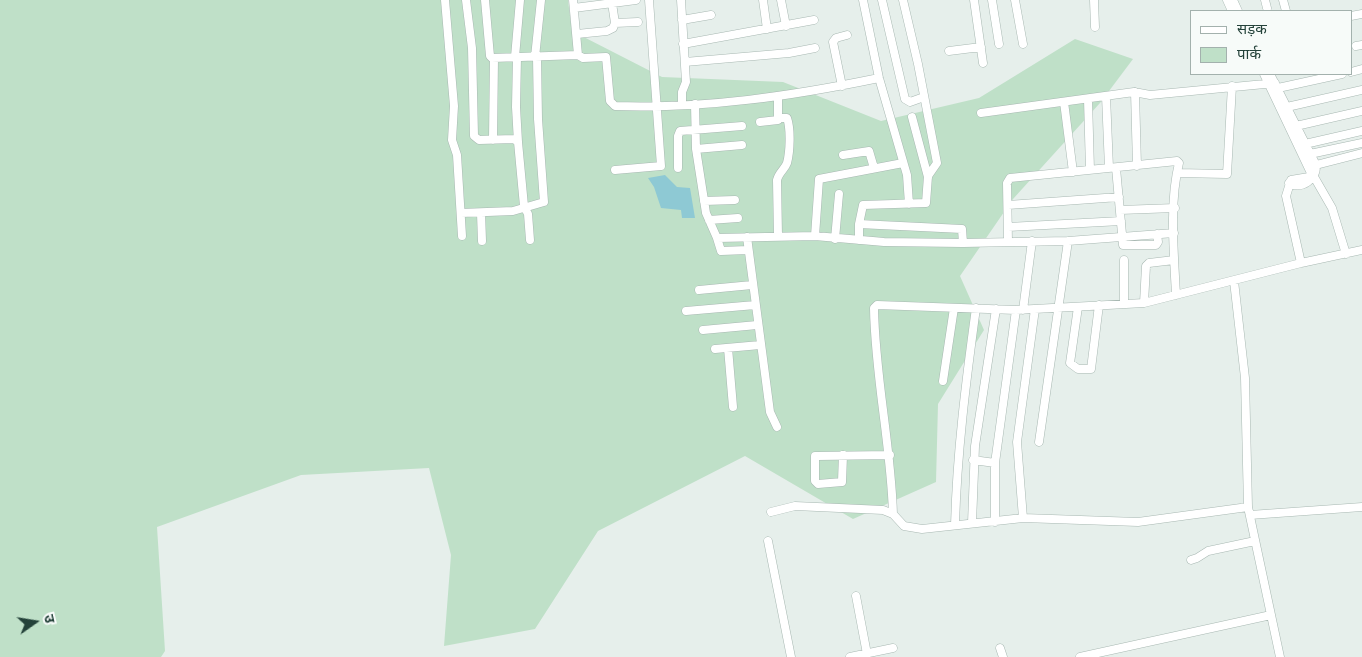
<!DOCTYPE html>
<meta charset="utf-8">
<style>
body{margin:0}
#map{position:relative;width:1362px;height:657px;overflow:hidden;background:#e6efeb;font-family:"PT Sans Narrow","Noto Sans Devanagari",sans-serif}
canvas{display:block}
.legend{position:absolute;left:1190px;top:10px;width:162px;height:65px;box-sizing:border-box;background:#f7fbf9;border:1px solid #a3b1ad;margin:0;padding:6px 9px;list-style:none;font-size:15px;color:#24423a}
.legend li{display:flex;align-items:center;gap:10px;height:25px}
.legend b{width:25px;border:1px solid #a3b1ad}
.north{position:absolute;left:10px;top:597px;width:50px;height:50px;-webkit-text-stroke:4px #f7fbf9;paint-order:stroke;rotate:77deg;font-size:14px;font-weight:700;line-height:20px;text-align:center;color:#24423a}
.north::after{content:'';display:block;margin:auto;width:18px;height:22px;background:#24423a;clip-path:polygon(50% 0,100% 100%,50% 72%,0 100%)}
</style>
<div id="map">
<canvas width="1362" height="657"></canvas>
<ul class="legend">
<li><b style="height:6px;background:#fff"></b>सड़क</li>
<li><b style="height:14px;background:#bfe0c8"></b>पार्क</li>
</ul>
<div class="north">उ</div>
</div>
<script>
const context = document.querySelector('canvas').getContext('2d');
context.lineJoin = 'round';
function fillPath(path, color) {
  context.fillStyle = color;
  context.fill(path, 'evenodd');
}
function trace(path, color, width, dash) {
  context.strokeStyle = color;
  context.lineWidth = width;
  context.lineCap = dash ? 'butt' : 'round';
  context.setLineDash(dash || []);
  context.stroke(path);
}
fillPath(new Path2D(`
 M0,0H568L572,31L662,77L783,82L881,121L979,98L1075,39L1133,59L1100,103L1013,199L960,276L984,330L938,404L936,482L853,519L745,456L598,531L535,629L444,646L451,555L429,468L301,475L157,527L165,651L161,657H0Z`), '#bfe0c8');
fillPath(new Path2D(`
 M665,175L677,187L690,188L695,218H682L681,210L661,208L654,187L648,178Z`), '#8ec9d4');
const minor = new Path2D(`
 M445,0L454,106L452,140L457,155L462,236
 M466,0L472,48L474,136L479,140L514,139L518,142L524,206L528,214L530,240
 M485,0L490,56L492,58L578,55L573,0
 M681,0L686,82L682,92V105
 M763,0L767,29
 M781,0L786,26
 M863,0L879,78L907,175L909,204
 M882,0L905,99L910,102L924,97
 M974,0L983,63
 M992,0L999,44
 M1015,0L1023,44
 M1094,0L1095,27
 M1227,0L1232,11
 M1233,0L1238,11
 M1265,0L1267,8
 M1283,0L1286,11
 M612,3L615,23L638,22
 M574,8L636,0
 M1351,16L1362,14
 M682,20L711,15
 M577,34L607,31L613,28L615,23
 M683,44L814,20
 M1356,46L1362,45
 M949,51L981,47
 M578,55L583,58L606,57L610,101L615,106C704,109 792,96 879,78
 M515,57L520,0
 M517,57L516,107L518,142
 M535,57L541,0
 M685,62L789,53L815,48
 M1351,72L1362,69
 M1264,74L1311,173L1309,177L1291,180L1286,196L1301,263
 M1270,74L1316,165C1317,179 1302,190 1289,183
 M842,86L833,42L836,38L847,35
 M1278,88L1342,74
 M1135,92L1137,166
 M1106,96L1109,168
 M1088,99L1090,170
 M1064,102L1073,172
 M695,104L696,149L706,213L717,238L815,236
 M1287,107L1362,90
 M981,113L1134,92L1150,95L1275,83
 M912,117L928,177
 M760,122L778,120V97
 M1296,126L1362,111
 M493,140L494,58
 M1305,144L1362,131
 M696,149L742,145
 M1310,154L1362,143
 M843,155L869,151L874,168
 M903,163L819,179L815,236L884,242L963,243L1068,241L1174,233
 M1316,165L1362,153
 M678,168V136L680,131L742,126
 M1116,168L1123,245H1156L1158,242L1157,234
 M615,170L661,166L649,0
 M1177,173L1227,174L1232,86
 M1313,175L1332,208L1346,254
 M704,201L735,200
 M1008,205L1119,197
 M1120,210L1175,208
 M461,213L513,211L544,202L538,119L537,57
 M481,213L482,241
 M709,220L738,218
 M859,224L863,205L926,203L928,176L937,163L918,64L903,0
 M1008,227L1121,221
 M778,236L777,180C779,172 785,169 787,163C790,152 791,129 787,118H779
 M747,237L770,412L777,427
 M717,238L721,251L748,250
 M835,239L839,194
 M859,240V224L962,229L963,243
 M1008,242L1007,183L1010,178L1177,161L1179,163C1169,203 1174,254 1176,295
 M1124,260V304
 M1234,281L1245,378L1248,507L1280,657
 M699,290L752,285
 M1144,303L1146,266L1149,263L1174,260
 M1078,307L1070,363L1078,369H1091L1099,305
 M1023,310L1032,241
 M686,311L755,305
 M703,330L757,325
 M728,348L733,407
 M715,349L760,345
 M943,381L954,308
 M1039,442L1068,241
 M843,455L842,482L818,484L815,481V456H817L890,455
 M973,460L995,463
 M771,512L795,506L883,510L893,514L904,526L922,529L1023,518L1138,522L1248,507
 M893,514C891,445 875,377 874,308L877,305L1016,310L1144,303L1301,263L1362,250
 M1250,515L1362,507
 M1023,518L1017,442L1035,309
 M995,522V463L1016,310
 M972,523L975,446L996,309
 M955,525C957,452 966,381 976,308
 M768,541L791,657
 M1191,560L1197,558L1208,551L1255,541
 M856,596L867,654
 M1000,648L1003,657
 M850,657L893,648
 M1080,657L1271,615`);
trace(minor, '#a8b8b2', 9);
trace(minor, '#fff', 8);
</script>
